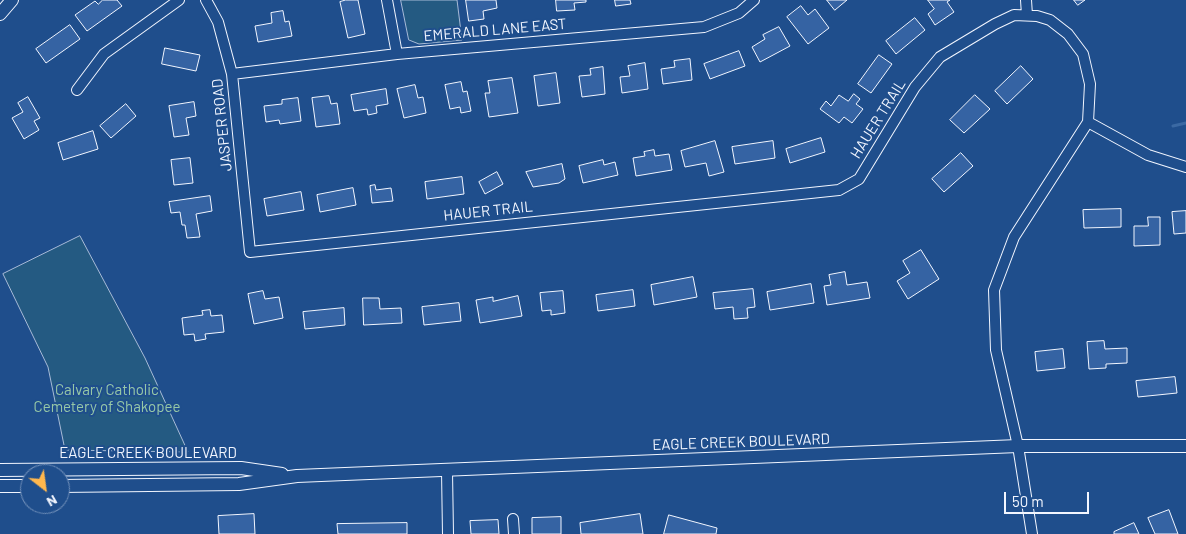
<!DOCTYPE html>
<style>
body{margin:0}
#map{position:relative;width:1186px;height:534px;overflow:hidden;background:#1f4e8c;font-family:Barlow,sans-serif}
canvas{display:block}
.north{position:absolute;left:20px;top:464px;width:50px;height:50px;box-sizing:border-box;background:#1f4e8c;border:1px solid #7391ba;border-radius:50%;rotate:150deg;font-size:14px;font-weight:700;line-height:20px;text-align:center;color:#f2f6ff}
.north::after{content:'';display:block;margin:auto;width:18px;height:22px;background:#ffb74d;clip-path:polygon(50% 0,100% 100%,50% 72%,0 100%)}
.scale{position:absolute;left:1004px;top:492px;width:85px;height:22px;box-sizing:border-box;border:2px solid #f2f6ff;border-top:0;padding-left:6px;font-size:15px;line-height:18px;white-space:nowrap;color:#f2f6ff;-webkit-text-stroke:4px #1f4e8c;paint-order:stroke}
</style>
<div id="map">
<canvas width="1186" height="534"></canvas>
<div class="north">N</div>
<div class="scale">50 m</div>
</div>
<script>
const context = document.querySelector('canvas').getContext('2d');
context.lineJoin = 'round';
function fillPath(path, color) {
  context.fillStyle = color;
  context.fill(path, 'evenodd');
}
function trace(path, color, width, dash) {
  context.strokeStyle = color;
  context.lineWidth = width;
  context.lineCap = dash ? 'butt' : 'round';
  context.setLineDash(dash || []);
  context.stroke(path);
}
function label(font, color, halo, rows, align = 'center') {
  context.font = font + ' Barlow,sans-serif';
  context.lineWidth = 4;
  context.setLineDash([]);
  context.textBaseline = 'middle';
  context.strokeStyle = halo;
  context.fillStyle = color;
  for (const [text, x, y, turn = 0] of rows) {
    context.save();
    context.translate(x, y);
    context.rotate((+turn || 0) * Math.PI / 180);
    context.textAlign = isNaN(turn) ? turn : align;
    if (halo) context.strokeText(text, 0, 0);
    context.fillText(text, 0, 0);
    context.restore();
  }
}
const green = new Path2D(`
 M401,0H457L462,40L419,44L409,40Z
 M80,236L145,358L188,452L65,450L48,367L3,274Z`);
fillPath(green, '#245a82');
trace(green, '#a8bbd7', 1);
trace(new Path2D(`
 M1173,126L1186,123`), '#3b69a3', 3);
const building = new Path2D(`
 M103,0H117L122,6L87,31L75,15L95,1L98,4Z
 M346,0H358L365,34L348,38L340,2Z
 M466,0H496L497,8L483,11L484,19L469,21Z
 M556,0H586V2L574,3L575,10L557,11Z
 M615,0H630L631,4L616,6Z
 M827,0H847L835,10Z
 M928,0H950L947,2L954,12L935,25L928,14L934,9Z
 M1074,0H1085L1078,5Z
 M801,6L808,15L815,9L829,28L808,44L787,17Z
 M283,11L285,22L289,21L292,36L258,42L255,26L272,23L271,13Z
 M915,18L925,30L896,54L886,41Z
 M70,25L80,39L46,63L36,49Z
 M779,27L790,46L760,62L752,47L765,39L763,35Z
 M165,48L200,55L196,71L162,64Z
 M739,51L745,66L710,79L704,64Z
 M879,55L892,64L871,93L858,84Z
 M690,59L692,80L663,84L661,69L675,67L674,61Z
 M645,63L648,89L622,93L620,77L630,76L628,66Z
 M1021,66L1033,79L1007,104L995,91Z
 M603,67L605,94L582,97L579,76L591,75L590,69Z
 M556,73L560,103L538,106L534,76Z
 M512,78L518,113L489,117L485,93H490L488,81Z
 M461,82L463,92L467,91L471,111L461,113L460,107L450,109L445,85Z
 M415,85L418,98L423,97L426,113L404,118L397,89Z
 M386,89L388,104L376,106L377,113L368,115L367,109L354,111L351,95Z
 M854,94L860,99L856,104L863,109L852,123L844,117L839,123L820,109L826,101L831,106L839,95L848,101Z
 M975,95L990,109L964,133L950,120Z
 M329,96L331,104L337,103L340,124L316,127L312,98Z
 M28,97L40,118L34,121L39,130L24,139L12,118L23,112L18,103Z
 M298,98L301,121L280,124L279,120L266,122L264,106L282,104V100Z
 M194,102L196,116L186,118L189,135L174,137L169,106Z
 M126,104L136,116L111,138L100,126Z
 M93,131L98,149L63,160L58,143Z
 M821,138L825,152L790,163L786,149Z
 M715,141L724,172L709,176L706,163L685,167L681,151Z
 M773,141L775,158L735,164L732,147Z
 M654,150L655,156L669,154L672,170L636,176L633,158L645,156L644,152Z
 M961,153L973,166L944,192L932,179Z
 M190,158L193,183L174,185L171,160Z
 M603,160L604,165L615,162L618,175L583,183L579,166Z
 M562,164L565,179L559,183L533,187L526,172Z
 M497,172L503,184L485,194L479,182Z
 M462,177L464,194L427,199L425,182Z
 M375,185L376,190L391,188L393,201L372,203L370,186Z
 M353,188L356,205L320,212L317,195Z
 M301,192L304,210L267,216L264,199Z
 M210,196L212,211L196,214L200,237L187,238L185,225H182L180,212L171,213L169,202Z
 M1121,209V227L1084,228L1083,210Z
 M1186,211V233L1174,234L1172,212Z
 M1148,217H1160V245L1134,246V226H1148Z
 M921,250L939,279L908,299L897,281L910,273L903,261Z
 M845,272L847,285L867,282L870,298L827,305L824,286L831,285L829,275Z
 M693,277L697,297L654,305L651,285Z
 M811,284L814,303L770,310L767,292Z
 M753,289L755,307L747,308L748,318L734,319L733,307L715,309L713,293Z
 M633,290L635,306L598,311L596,295Z
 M263,291L265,299L279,297L283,318L254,324L248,294Z
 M563,291L565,313L551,315V310L542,311L540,293Z
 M518,296L522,316L480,323L476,300L493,297V301Z
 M363,298H379L380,309L401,308L402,323L364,325Z
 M459,303L461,321L424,325L422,307Z
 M344,308L345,325L305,329L303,312Z
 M210,310L211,316L222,315L224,332L205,334L206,339L195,341L194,334L184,335L182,318L203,315L202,311Z
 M1104,341L1105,349L1127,348V363L1106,364V368L1089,369L1087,342Z
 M1063,349L1065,368L1037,371L1035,352Z
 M1175,377L1177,393L1138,397L1136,381Z
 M1169,510L1178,534H1155L1148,518Z
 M254,514L255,534H219L218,516Z
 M640,514L643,534H581L580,523Z
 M669,515L717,528L716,534H664Z
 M561,517V534H532V518Z
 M498,520L499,534H471L470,521Z
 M407,523V534H338L337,524Z
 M1134,523L1139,534H1114V532Z`);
fillPath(building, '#3563a3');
trace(building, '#f2f6ff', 1);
const minor = new Path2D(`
 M206,0L218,22L232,74L250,252L839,190L859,179L915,87L940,57L995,24L1014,15L1037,16L1050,20L1068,34L1083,54L1090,84L1088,122L1014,237L994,290L996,350L1018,446L1032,534
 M387,0L397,54
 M1026,0L1027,15
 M232,74L397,54L704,27L739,13L754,0
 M77,90L104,54L179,0
 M1088,122L1148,155L1186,167
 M447,471L448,534
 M513,519L514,534`);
const tertiary = new Path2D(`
 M0,14L12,0
 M0,470L241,468L282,474
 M0,486H30
 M60,486L239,484L297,476L1018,446H1186`);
trace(minor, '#f2f6ff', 12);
trace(tertiary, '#f2f6ff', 14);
trace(minor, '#1f4e8c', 10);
trace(tertiary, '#1f4e8c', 12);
label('15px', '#f2f6ff', '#1f4e8c', [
 ["EMERALD LANE EAST",495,30,-5],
 ["HAUER TRAIL",878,119,-58],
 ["JASPER ROAD",222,125,-96],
 ["HAUER TRAIL",488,211,-6],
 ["EAGLE CREEK BOULEVARD",741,442,-2],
 ["EAGLE CREEK BOULEVARD",148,453]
]);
label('15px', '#97c8a6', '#1f4e8c', [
 ["Calvary Catholic",107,390],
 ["Cemetery of Shakopee",107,407]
]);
</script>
